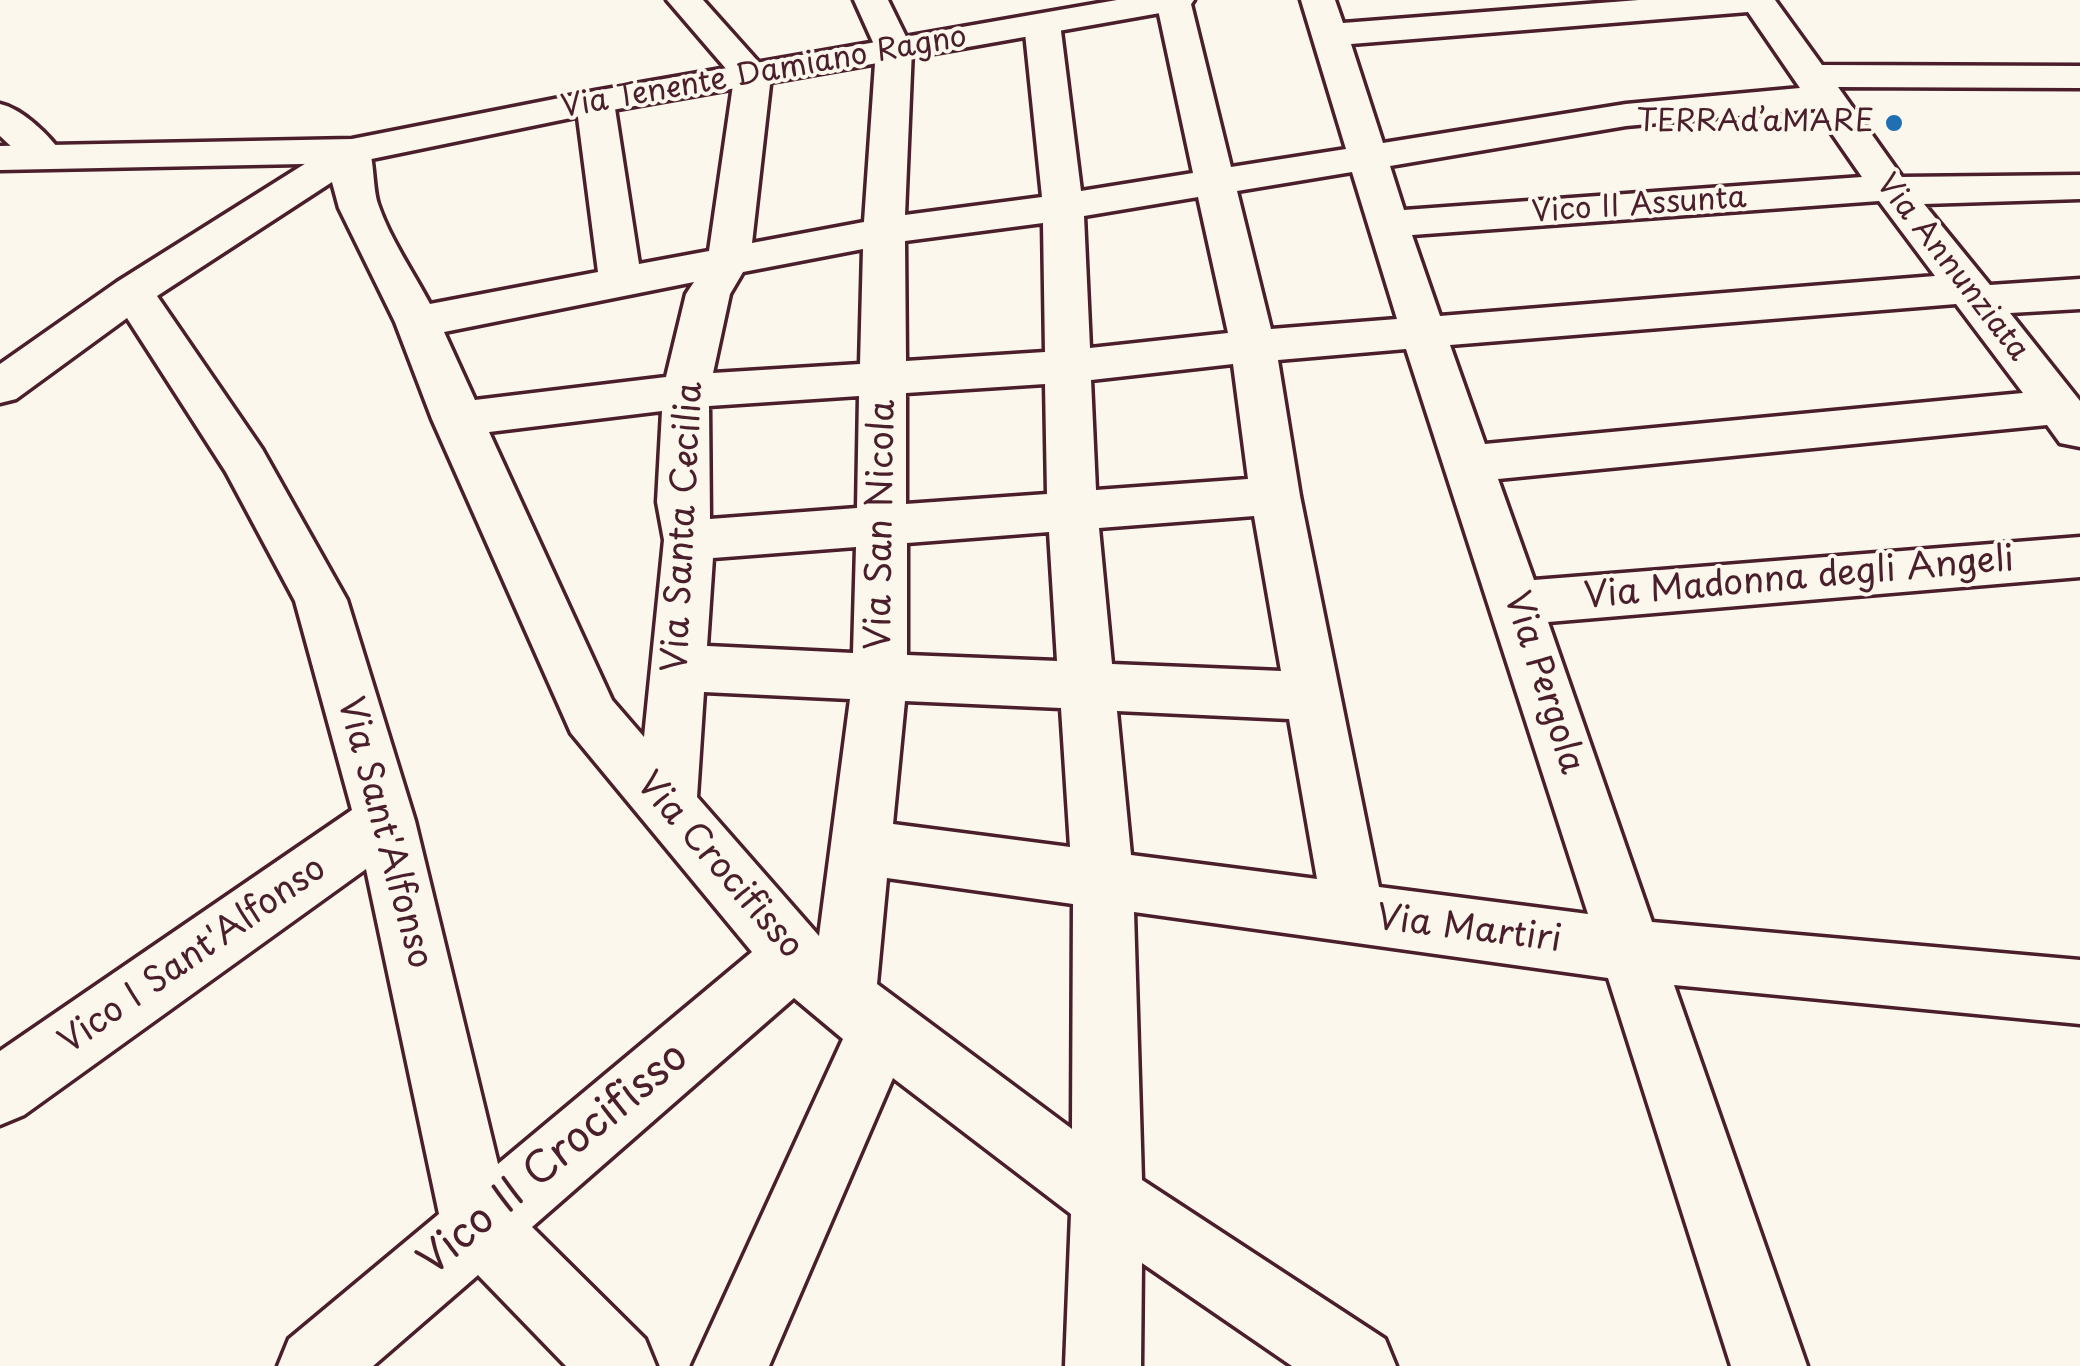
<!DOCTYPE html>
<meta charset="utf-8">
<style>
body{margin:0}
canvas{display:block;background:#fbf7ec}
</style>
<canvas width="2080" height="1366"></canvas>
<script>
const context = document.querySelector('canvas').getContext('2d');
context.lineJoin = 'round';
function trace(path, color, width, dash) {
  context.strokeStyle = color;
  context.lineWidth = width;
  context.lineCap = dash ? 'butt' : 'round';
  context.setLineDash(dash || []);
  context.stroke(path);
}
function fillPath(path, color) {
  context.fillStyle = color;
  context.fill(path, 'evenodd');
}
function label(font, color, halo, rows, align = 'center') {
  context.font = font + ' "Playpen Sans",sans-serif';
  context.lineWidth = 8;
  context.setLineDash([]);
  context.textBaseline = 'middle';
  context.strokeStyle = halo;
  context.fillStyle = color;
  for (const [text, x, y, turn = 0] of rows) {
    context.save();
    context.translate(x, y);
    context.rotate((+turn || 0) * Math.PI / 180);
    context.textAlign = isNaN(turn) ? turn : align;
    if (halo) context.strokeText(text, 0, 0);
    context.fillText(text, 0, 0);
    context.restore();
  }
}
const minor = new Path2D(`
 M667,0H703L771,76L752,243L864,222L876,49L854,0H888L912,49L905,215L1042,197L1024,23L1030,16H1054L1060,23L1081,191L1193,173L1156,0H1190L1231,167L1346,149L1301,0H1335L1343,23L1639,0H1775L1822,65L2080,66V88L1838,87L1902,177L2080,175V199L1924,204L1990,285L2080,279V309L2010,313L2080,401V447L2060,443L2047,425L1498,479L1534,580L2080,537V577L1548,622L1652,922L2080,960V1024L1674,985L1807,1366H1731L1608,978L1134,912L1142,1180L1385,1339L1396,1366H1292L1142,1263L1141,1366H1065L1071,1214L893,1078L769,1366H693L843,1039L794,998L532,1227L645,1339L656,1366H566L478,1275L373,1366H278L289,1339L439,1214L366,869L24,1115L0,1125V1051L352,810L295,601L226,472L127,318L16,399L0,403V364L117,282L338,143H366C375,156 372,186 378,204C390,239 413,272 430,304L598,272L576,102L582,94H608L614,102L639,264L709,251L734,78ZM1748,12L1800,88L1626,104L1383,143L1351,44ZM1815,109L1862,177L1404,210L1390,166L1626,126ZM1352,172L1397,319L1271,329L1237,191ZM332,182L339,208L395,322L432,419L571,733L752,952L498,1164L415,821L347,600L262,449L157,296ZM1198,197L1228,333L1090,348L1084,216ZM1879,201L1935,276L1440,316L1412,235ZM1043,223L1045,352L906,361L905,241ZM863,249L860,364L713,373L730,294L743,272ZM694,282L686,294L666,377L475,400L444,332ZM1956,304L2023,393L1485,444L1450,345ZM1406,349L1588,914L1379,887L1300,496L1278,360ZM1233,364L1248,479L1096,490L1091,380ZM1045,384L1047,494L906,504V393ZM859,396L857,508L710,519L709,406ZM662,411L657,502L664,540L644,737L612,700L489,432ZM1254,516L1281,671L1112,664L1099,528ZM1049,532L1057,661L907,655V543ZM856,547L853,653L707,646L713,558ZM704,692L850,699L819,936L697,797ZM905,701L1061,708L1070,847L893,824ZM1117,711L1289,719L1317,879L1131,855ZM887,878L1073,904L1072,1129L877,984Z
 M0,104C23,109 50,136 64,156L58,164H30L0,136Z`);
const tertiary = new Path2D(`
 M1117,0H1194L1189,7L1177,10L595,113L352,163L0,170V146L352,139L595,91Z`);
trace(minor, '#4a1f2b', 7);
trace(tertiary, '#4a1f2b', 7);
fillPath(minor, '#fbf7ec');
fillPath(tertiary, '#fbf7ec');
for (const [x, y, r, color] of [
 [1894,123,10,"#1f6fb2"]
]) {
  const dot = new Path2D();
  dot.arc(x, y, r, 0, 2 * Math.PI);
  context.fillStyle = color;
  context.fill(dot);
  trace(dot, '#fbf7ec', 4);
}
label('30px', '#4a1f2b', '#fbf7ec', [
 ["Via Tenente Damiano Ragno",764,73,-10],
 ["Vico II Assunta",1639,206,-4],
 ["Via Annunziata",1952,268,52]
]);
label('30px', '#4a1f2b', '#fbf7ec', [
 ["TERRAd’aMARE",1874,123]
], 'right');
label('35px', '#4a1f2b', '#fbf7ec', [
 ["Via San Nicola",882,525,-89],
 ["Via Santa Cecilia",684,527,-87],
 ["Via Madonna degli Angeli",1799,579,-5],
 ["Via Pergola",1543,683,72],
 ["Via Sant'Alfonso",384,833,75],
 ["Via Crocifisso",719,866,49],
 ["Via Martiri",1469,930,7],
 ["Vico I Sant'Alfonso",193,956,-35]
]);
label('42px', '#4a1f2b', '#fbf7ec', [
 ["Vico II Crocifisso",554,1160,-40]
]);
</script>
